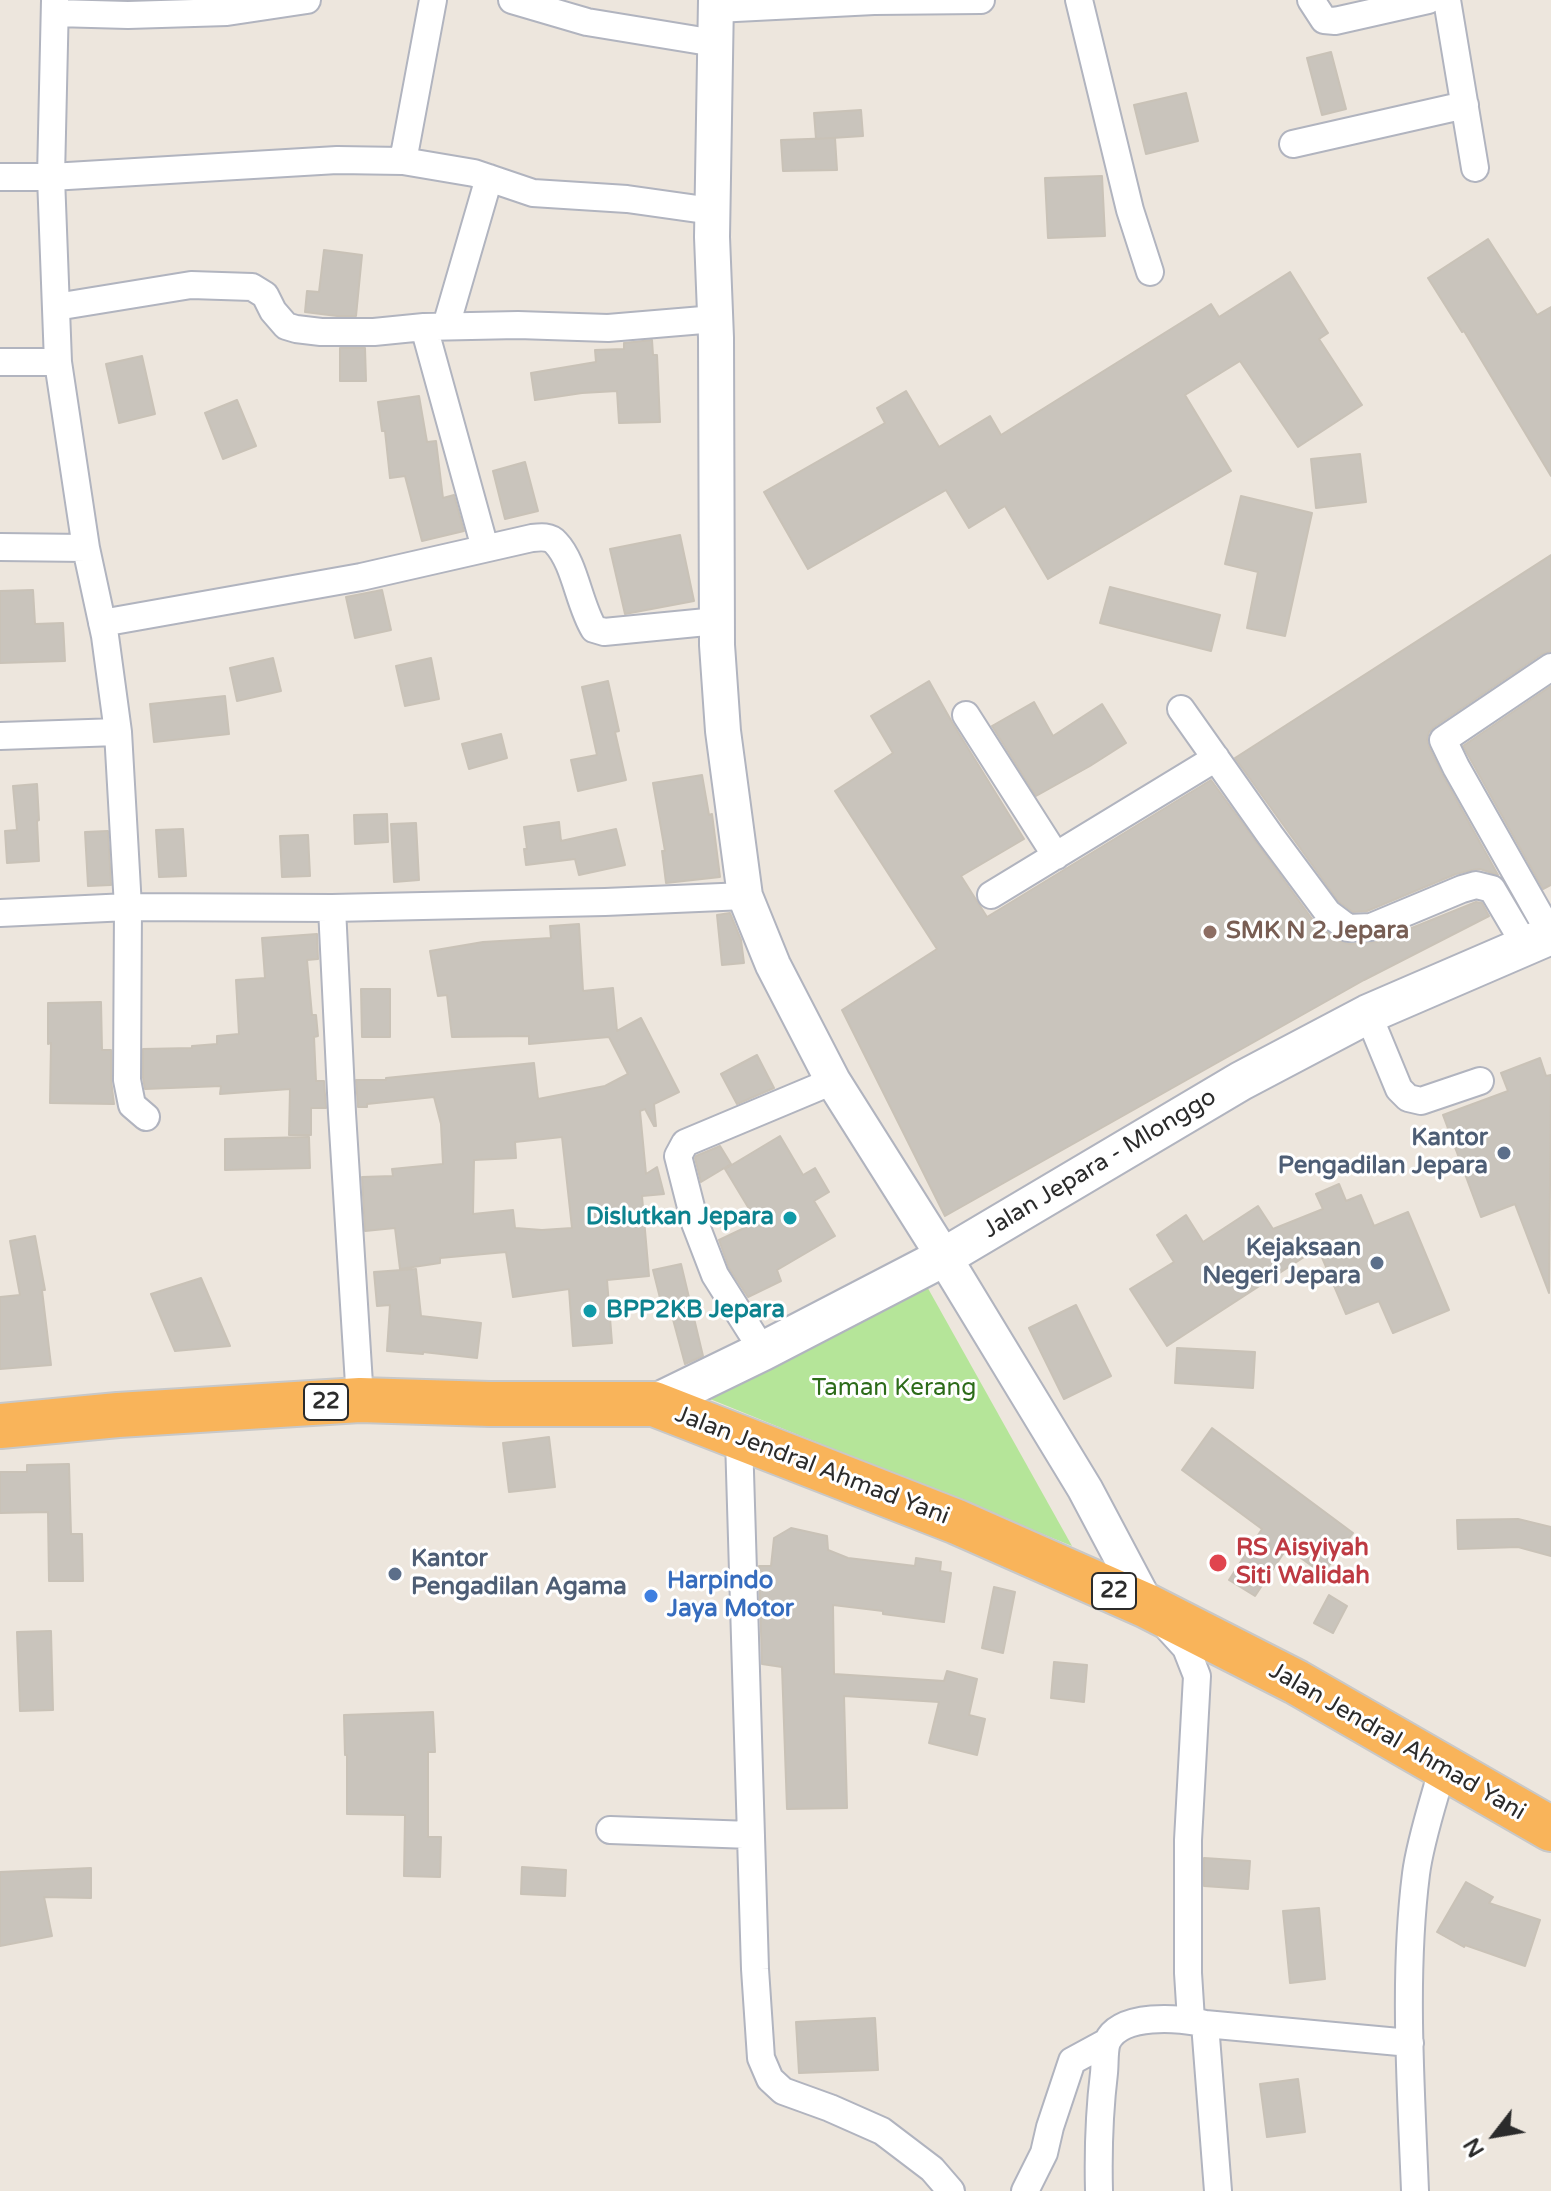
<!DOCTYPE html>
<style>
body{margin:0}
#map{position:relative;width:1551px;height:2191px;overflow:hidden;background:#ede6dd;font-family:"Varela Round",sans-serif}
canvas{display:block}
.north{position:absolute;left:1455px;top:2095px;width:80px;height:80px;-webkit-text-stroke:6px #fff;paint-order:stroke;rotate:239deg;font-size:22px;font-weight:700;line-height:32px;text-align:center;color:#2b2b2b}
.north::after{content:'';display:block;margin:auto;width:28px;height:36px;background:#2b2b2b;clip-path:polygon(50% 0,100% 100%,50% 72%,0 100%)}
</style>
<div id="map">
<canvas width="1551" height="2191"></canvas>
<div class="north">N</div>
</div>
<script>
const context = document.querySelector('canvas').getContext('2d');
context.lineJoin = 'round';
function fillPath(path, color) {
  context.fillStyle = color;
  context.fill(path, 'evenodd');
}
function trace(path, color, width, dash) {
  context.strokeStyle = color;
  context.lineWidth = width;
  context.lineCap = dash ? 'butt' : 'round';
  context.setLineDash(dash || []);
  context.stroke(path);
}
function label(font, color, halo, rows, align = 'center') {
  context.font = font + ' "Varela Round",sans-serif';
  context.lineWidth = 6;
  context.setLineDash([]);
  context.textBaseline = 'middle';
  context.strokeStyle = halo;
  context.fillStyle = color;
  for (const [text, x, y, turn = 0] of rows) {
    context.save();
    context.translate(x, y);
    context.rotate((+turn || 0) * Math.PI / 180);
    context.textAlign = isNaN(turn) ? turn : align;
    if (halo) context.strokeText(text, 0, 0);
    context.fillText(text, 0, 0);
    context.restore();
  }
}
fillPath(new Path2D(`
 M925,1283L1072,1546L710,1399Z`), '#b5e599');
const building = new Path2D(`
 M1331,52L1346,109L1322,115L1307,58Z
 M1186,93L1198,141L1146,154L1134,105Z
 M861,110L863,136L816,139L814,113Z
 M835,138L837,170L783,171L781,140Z
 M1102,176L1105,236L1048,238L1045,178Z
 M1488,239L1537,315L1551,307V476L1464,331L1462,332L1428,278Z
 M324,250L362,255L356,316H337L305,312L307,291L319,292Z
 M1290,272L1328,333L1319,339L1362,405L1298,447L1240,361L1185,395L1231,471L1048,579L1005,506L969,528L946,490L808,569L764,492L885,423L877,408L906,391L939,447L990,416L1001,435L1211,304L1219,317Z
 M652,340L653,355H657L660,422L619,423L617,391L582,393L535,400L531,373L596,362L595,350L624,349V343Z
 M340,348H365L366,381H340Z
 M142,356L155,414L119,423L106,364Z
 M419,396L427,442L436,441L443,498L454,495L464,531L422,541L405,476L390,478L385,431H382L378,402Z
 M237,400L256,446L223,459L205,413Z
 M1360,454L1366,502L1316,508L1311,459Z
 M525,462L538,511L505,519L493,471Z
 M1241,496L1312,513L1285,636L1247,628L1258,572L1225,564Z
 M680,535L694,601L625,614L610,549Z
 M1551,555V651L1542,654L1434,727L1429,732L1427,739L1429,747L1442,774L1498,875L1480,869L1472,870L1456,874L1367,911L1353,912L1339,902L1235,758Z
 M1110,587L1220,615L1211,651L1100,623Z
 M33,590L35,624L63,623L65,661L0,663V591Z
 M382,590L391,630L355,638L346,597Z
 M273,658L281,691L237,701L230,668Z
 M431,658L439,699L405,706L396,666Z
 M608,681L619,731L615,732L626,780L578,791L571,760L597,755L582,687Z
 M929,681L953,724L1024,839L961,876L987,917L1211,780L1315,923L1339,941L1349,944L1377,942L1476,902L1482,903L1489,916L1364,980L945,1216L842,1010L937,949L835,791L893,753L871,716Z
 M1551,686V885L1543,889L1463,746Z
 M225,696L229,734L154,742L150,704Z
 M1034,702L1053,736L1102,704L1126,743L1090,766L1036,796L992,726Z
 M501,734L507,758L469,769L462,744Z
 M702,775L709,815L712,814L720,877L666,883L662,851H665L653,783Z
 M37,784L39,820L37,821L39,861L7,863L5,831L17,830L13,786Z
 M387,814L388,842L355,844L354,815Z
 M559,822L561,841L616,829L625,865L579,875L575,859L526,865L524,849H527L524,827Z
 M416,823L419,880L394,882L391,824Z
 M183,829L186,876L159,877L156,830Z
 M108,831L111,885L88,886L85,832Z
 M308,835L310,876L282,877L280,836Z
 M730,913L741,940L744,963L722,965L717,915Z
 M579,924L583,991L613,988L617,1031L641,1018L679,1092L654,1104L656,1126H654L645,1109L640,1111L646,1174L657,1167L664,1194L642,1196L649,1276L607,1280L612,1343L573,1346L569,1289L513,1297L506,1252L440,1258V1263L400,1269L395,1228L365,1231L362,1177L393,1176L392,1169L443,1164L441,1124L434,1097L367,1104V1107H358L356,1080H386V1078L534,1063L538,1099L605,1086L628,1074L609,1037L529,1044V1036L452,1037L447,995L438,996L430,951L483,942L551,938L550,926ZM562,1137L572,1228L542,1230L515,1228L513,1210L473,1214L474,1160L516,1158L515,1142Z
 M317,934L318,959L307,960L312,1015H316L318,1036L314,1037L316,1081H324L326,1108H311V1135H289L290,1089L220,1094L221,1086L145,1089L143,1078V1049L192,1048V1046L217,1044V1036L239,1034L236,980L265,978L262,938Z
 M361,989H390V1037H362Z
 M101,1002L102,1050H111V1080L114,1104L50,1103L51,1043L48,1044V1003Z
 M757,1055L774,1088L737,1104L721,1074Z
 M1540,1058L1546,1076L1551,1075L1549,1293L1515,1204L1481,1217L1443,1115L1508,1091L1501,1073Z
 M780,1136L803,1175L815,1168L829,1192L814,1201L835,1236L777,1270L781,1281L748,1297L729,1268L719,1240L757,1222L725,1169Z
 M309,1137L310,1168L225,1170V1139Z
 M720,1146L731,1164L701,1182L695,1158L696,1156Z
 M1339,1184L1346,1201L1361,1195L1374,1226L1408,1212L1449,1310L1393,1333L1379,1301L1346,1314L1318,1248L1167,1346L1130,1289L1174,1262L1157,1235L1186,1215L1203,1242L1258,1206L1273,1229L1323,1209L1316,1194Z
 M35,1236L45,1290H42L51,1365L0,1369V1297L20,1295L10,1241Z
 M681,1264L703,1356L685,1364L671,1312L664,1314L653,1270Z
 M416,1269L421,1316L481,1323L477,1358L423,1352V1354L387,1351L390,1305L377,1306L374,1272Z
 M201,1278L230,1346L175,1351L151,1294Z
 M1076,1305L1111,1376L1064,1399L1029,1328Z
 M1177,1348L1255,1352L1253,1388L1175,1383Z
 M1212,1428L1353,1533L1323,1574L1287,1548L1255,1596L1229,1580L1262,1529L1182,1470Z
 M549,1437L555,1487L509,1492L503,1443Z
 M69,1464L71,1534H82L83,1581H49L48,1512L0,1513V1472H27V1465Z
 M1518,1519L1551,1527V1556L1518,1547L1458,1549L1457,1520Z
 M791,1528L827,1536L828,1550L848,1558L915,1566L916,1558L941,1562L940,1571L951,1573L944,1622L883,1614V1611L833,1605L834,1674L944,1681L947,1671L977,1679L969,1715L985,1719L977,1755L929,1743L939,1702L844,1696L847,1808L787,1809L782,1667L762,1664L759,1566H771L774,1538Z
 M994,1587L1015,1592L1003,1653L982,1648Z
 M1329,1595L1347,1606L1333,1633L1314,1623Z
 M51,1631L53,1710L20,1711L17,1632Z
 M1054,1662L1087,1665L1084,1702L1051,1698Z
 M433,1712L435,1752H428V1837H441L440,1877L404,1876L405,1815L347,1814V1755H345L344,1715Z
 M1204,1858L1250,1861L1248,1889L1204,1886Z
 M522,1867L566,1870L565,1896L521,1894Z
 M91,1868V1898L44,1897L52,1936L0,1946V1872Z
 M1466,1882L1493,1897L1489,1903L1540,1920L1525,1966L1465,1945L1464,1947L1437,1932Z
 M1319,1908L1325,1979L1290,1983L1283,1911Z
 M875,2018L878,2070L799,2073L796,2022Z
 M1298,2079L1305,2132L1267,2137L1260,2084Z`);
fillPath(building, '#c9c4bc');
trace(building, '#c9c2b7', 2);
const minor = new Path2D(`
 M55,0L51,177L58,362L86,548L105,636L118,732L128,907L127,1080L132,1105L146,1117
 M512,0L587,22L715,43
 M1079,0L1130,210L1150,272
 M1311,0L1324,20L1335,21L1428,0
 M1447,0L1475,168
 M716,9L874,1L981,0
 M55,13L128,15L227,12L307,0
 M1293,144L1465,105
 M403,161L433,0
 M0,177H51L337,160L403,161L474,173L533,193L627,199L712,211
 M56,307L191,285L252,287L265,295L273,311L286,326L296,329L321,332H374L424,327L518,325L608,328L715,319
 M446,326L489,178
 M424,327L485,548
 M0,362H58
 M0,547L86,548
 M102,623L361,577L532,538C541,537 550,536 556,543C575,563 579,605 594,629L604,632L717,621
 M1181,709L1270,835L1328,913L1348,928L1371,927L1462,889L1476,885L1492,889L1525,945
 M966,715L1056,856
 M0,736L118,732
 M991,895L1216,758
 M332,908L342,1113L360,1400
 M0,913L128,907L332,908L605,902L745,896
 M1551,935L1456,767L1443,740L1551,667
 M1368,1014L1399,1089L1408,1098L1421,1101L1480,1081
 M763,1351L715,1275L695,1223L678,1156L685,1143L833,1081
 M739,1439L755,1969L761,2058L770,2079L783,2091L830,2108L882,2131L932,2169L951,2191
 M1166,1626L1186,1648L1197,1676L1188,1840V1973L1191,2020
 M610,1830L751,1835
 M1205,2024L1218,2191
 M1025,2191L1044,2153L1050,2127L1072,2061L1107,2042
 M1099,2191C1098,2150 1099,2114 1104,2073C1105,2064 1104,2050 1107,2042C1120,2013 1180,2017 1205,2024L1410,2043
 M1415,2191C1411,2087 1403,1977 1416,1874C1420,1841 1434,1800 1443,1767`);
const tertiary = new Path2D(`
 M716,0L712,237L716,338L717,645L723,731L745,896L773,965L833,1081L944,1257L1085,1489L1147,1606`);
const secondary = new Path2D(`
 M654,1404L763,1351L944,1257L1241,1081L1368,1014L1551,935`);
const trunk = new Path2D(`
 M0,1426L118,1415L360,1400L490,1404H654L957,1522L1147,1606L1296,1682L1551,1829`);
trace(minor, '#b1b4bf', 30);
trace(tertiary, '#b1b4bf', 38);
trace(secondary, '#b1b4bf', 42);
trace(trunk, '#c8c8c8', 48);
trace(minor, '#fff', 26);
trace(tertiary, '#fff', 34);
trace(secondary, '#fff', 38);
trace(trunk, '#f9b45a', 44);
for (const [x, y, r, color] of [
 [1210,932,8,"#8d6e63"],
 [1504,1153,8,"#5c6f8a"],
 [790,1218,8,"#0f9aa8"],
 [1377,1263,8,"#5c6f8a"],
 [590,1311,8,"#0f9aa8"],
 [1218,1563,10,"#e0444e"],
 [395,1574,8,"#5c6f8a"],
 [651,1596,8,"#3f7fe0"]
]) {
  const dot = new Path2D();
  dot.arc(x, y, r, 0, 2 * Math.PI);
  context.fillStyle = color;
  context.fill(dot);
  trace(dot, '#fff', 3);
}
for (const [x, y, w] of [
 [326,1402,44],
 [1114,1591,44]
]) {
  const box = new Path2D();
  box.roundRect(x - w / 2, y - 18, w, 36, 6);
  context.fillStyle = '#fff';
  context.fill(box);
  trace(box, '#2b2b2b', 2);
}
label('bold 22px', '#2b2b2b', null, [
 ["22",326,1402],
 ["22",1114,1591]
]);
label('bold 24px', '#785e54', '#fff', [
 ["SMK N 2 Jepara",1226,932]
], 'left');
label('bold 24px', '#4e5e75', '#fff', [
 ["Kantor",1488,1139],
 ["Pengadilan Jepara",1488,1167],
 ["Kejaksaan",1361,1249],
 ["Negeri Jepara",1361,1277],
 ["Kantor",411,1560,"left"],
 ["Pengadilan Agama",411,1588,"left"]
], 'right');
label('24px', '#2b2b2b', '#fff', [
 ["Jalan Jepara - Mlonggo",1100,1164,-31],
 ["Jalan Jendral Ahmad Yani",812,1466,21],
 ["Jalan Jendral Ahmad Yani",1397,1742,30]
]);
label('bold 24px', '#0d838f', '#fff', [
 ["Dislutkan Jepara",774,1218],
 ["BPP2KB Jepara",606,1311,"left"]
], 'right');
label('24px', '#2c6b19', '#fff', [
 ["Taman Kerang",894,1389]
]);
label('bold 24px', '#be3a42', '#fff', [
 ["RS Aisyiyah",1236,1549],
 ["Siti Walidah",1236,1577]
], 'left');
label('bold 24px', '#366cbe', '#fff', [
 ["Harpindo",667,1582],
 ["Jaya Motor",667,1610]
], 'left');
</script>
